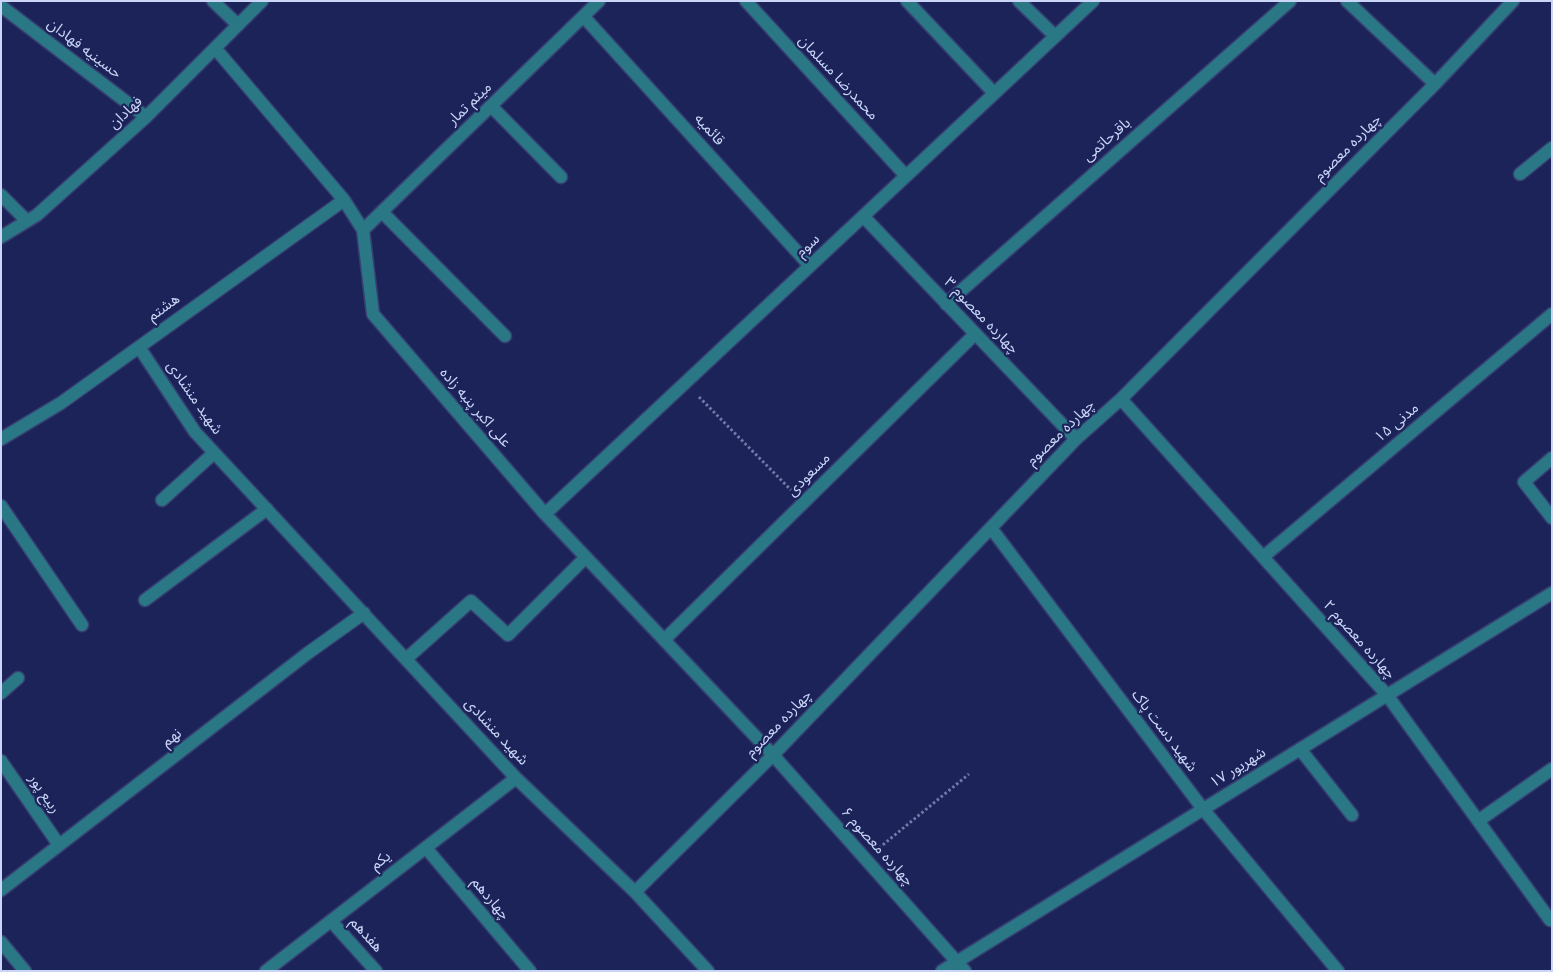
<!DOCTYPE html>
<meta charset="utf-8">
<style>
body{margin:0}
#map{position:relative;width:1553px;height:972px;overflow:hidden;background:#1b2359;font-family:"Varela Round",sans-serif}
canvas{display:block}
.frame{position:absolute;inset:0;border:2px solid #cbd5f7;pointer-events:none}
</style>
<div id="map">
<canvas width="1553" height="972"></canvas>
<div class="frame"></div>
</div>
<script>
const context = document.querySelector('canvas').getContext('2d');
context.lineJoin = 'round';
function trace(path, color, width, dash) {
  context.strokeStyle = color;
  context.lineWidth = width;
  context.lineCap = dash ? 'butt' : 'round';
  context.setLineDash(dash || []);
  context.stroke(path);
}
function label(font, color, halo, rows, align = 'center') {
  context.font = font + ' "Varela Round","Noto Sans Arabic",sans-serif';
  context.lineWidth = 4.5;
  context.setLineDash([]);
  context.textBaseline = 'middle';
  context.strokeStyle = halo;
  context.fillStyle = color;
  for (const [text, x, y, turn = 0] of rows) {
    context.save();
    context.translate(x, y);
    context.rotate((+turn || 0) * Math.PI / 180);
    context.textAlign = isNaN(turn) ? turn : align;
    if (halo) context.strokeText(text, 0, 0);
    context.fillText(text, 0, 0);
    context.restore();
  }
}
const minor = new Path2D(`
 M213,1L238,25
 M746,1L906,176
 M907,1L994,93
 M1019,1L1055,36
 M1347,1L1435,84
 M1,6L146,117
 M584,17L810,266
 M215,48L344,200L363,230L373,314L545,514L773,755L965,971
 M491,106L561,177
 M1520,174L1552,148
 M1,195L27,221
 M382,212L505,336
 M863,216L1076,439
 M363,230L599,1
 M1,237L37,215L146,117L262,1
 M946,304L1290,1
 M139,347L195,432L516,778L635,892L708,971
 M1121,399L1387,695L1550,920L1552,919
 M1,439L61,403L344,200
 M1552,458L1524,482L1552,518
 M162,500L214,453
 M1,506L82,625
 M545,514L1093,1
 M991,528L1203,809L1338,971
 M1263,557L1552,314
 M145,600L267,509
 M664,640L975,334
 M406,659L471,601L508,635L586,557
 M1,693L18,678
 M1300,749L1352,815
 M1,761L59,845
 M1478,821L1552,769
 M426,848L530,971
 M1,890L308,653L364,613
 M635,892L773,755L1076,439L1121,399L1435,84L1513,1
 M331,921L376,971
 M1,942L25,971
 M266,971L516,778
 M942,971L1552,593`);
trace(minor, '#373f72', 15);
trace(new Path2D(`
 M699,397L791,490
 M879,848L969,774`), '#717aa6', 3, [2.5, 2.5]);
trace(minor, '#2a7785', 12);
label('15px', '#cbd5f7', '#1b2359', [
 ["حسینیه فهادان",84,49,37],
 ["محمدرضا مسلمان",838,78,47],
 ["میثم تمار",470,104,-44],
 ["فهادان",126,113,-43],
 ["قائمیه",709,130,48],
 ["باقرحاتمی",1107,140,-41],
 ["چهارده معصوم",1348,148,-45],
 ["سوم",808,246,-43],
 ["هشتم",164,308,-36],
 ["چهارده معصوم ۳",981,316,46],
 ["شهید منشادی",194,398,55],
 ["علی اکبر پنبه زاده",475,408,49],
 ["مدنی ۱۵",1397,423,-40],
 ["چهارده معصوم",1061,433,-44],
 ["مسعودی",809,475,-45],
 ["چهارده معصوم ۲",1359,640,48],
 ["چهارده معصوم",779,724,-46],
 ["شهید دست پاک",1164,731,53],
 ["شهید منشادی",496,732,47],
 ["نهم",172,738,-38],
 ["۱۷ شهریور",1238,768,-32],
 ["ربیع پور",44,794,56],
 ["چهارده معصوم ۶",877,847,48],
 ["یکم",381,861,-38],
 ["چهاردهم",490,899,50],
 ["هفدهم",366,935,48]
]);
</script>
